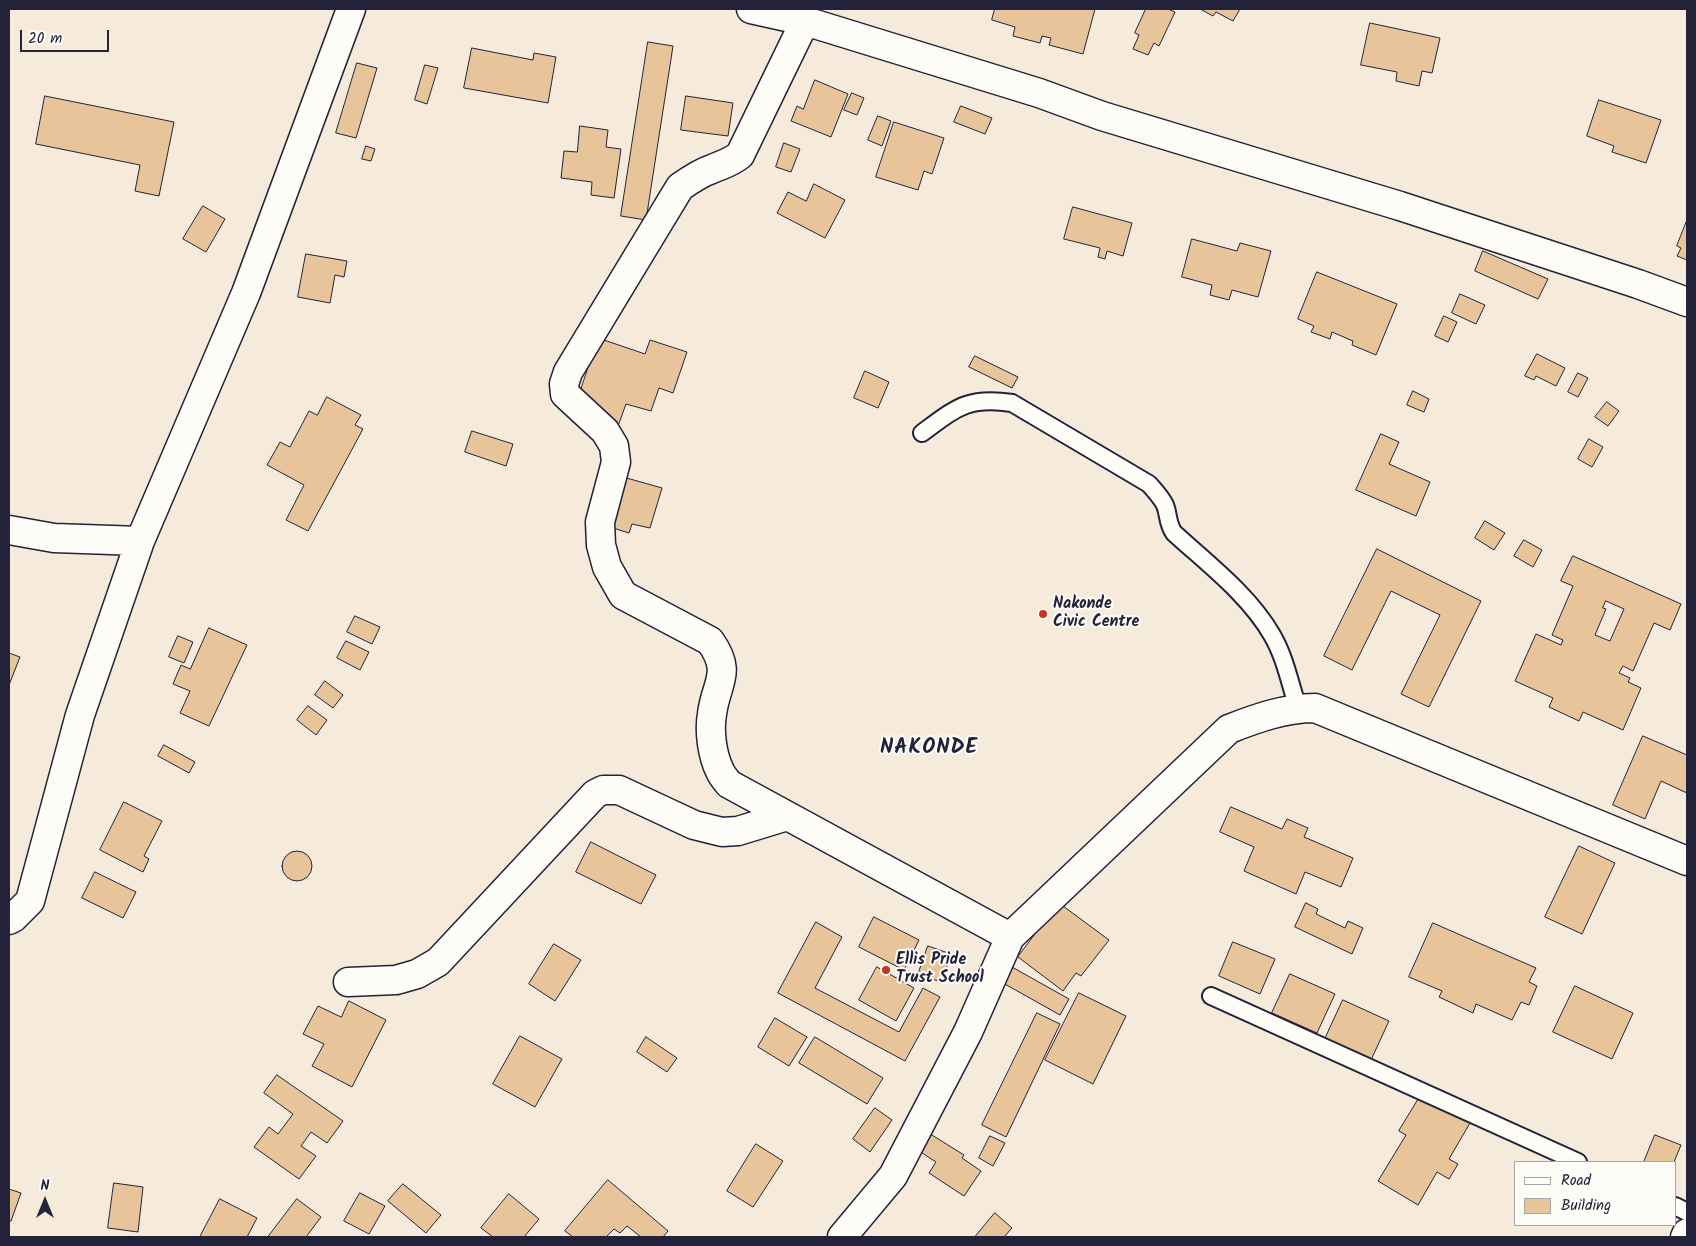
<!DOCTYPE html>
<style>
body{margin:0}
#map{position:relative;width:1696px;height:1246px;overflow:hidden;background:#f6ebdb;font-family:Kalam,sans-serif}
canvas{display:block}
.frame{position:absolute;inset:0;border:10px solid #22223b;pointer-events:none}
.legend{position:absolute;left:1514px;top:1161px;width:162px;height:65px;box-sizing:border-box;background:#fdfcf7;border:1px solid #a5a5ac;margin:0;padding:6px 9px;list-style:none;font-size:15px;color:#22223b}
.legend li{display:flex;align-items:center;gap:10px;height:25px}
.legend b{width:25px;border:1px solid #a5a5ac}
.north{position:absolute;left:20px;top:1176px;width:50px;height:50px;-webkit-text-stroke:4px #fdfcf7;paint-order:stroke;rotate:0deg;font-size:14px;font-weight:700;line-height:20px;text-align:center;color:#22223b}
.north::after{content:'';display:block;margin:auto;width:18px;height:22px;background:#22223b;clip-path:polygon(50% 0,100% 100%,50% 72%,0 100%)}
.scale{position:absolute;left:20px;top:30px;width:89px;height:22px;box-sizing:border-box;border:2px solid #22223b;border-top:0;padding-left:6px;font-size:15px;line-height:18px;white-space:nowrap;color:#22223b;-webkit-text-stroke:4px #fdfcf7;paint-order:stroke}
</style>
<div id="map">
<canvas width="1696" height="1246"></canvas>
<div class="frame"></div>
<ul class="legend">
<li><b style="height:6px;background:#fdfcf7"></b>Road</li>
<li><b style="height:14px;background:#e7c499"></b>Building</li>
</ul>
<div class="north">N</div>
<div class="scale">20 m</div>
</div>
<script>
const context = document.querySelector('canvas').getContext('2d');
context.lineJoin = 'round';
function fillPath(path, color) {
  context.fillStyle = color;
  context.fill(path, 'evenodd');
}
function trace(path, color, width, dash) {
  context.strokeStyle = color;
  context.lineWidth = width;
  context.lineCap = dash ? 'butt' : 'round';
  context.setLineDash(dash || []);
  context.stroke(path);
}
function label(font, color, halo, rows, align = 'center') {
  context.font = font + ' Kalam,sans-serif';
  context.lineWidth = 4;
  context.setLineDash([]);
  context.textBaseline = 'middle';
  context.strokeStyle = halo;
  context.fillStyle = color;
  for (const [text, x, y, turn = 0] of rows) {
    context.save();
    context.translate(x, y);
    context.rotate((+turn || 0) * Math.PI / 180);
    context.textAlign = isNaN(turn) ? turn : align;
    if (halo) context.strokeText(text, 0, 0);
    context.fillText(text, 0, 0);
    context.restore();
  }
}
const building = new Path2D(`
 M995,9H1095L1083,54L1049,45L1051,38L1042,36L1040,43L1013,36L1015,27L992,20Z
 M1146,9H1168L1175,12L1159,46L1154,43L1148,55L1133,49L1139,35L1135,33Z
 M1203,9H1240L1233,21L1216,12L1213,16L1202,10Z
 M1370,23L1440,38L1432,73L1422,71L1419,86L1396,81L1397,72L1361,65Z
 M648,42L673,46L646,220L621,216Z
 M472,48L533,60L534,53L556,57L548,103L464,88Z
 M357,63L377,68L356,138L336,133Z
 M425,65L438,68L427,104L415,100Z
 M815,80L848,94L831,137L791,121L797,106L803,109Z
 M852,93L864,98L857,115L844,110Z
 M45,96L174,122L159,196L135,191L140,165L36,144Z
 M686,96L733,103L728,136L681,130Z
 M1599,100L1661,120L1646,163L1612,152L1614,146L1587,136Z
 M961,106L992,118L985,134L954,122Z
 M878,116L891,121L882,146L868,140Z
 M894,122L944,138L932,174L924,171L918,190L876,177Z
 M580,126L608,130L606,147L621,149L614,198L591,195L592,182L561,178L564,151L577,152Z
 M784,143L800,149L791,172L776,167Z
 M366,146L375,149L371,161L362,159Z
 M814,184L845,200L825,238L777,213L788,192L806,201Z
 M203,206L225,219L206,252L183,239Z
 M1073,207L1132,223L1123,256L1107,251L1105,259L1098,257L1100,248L1064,239Z
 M1687,220V260L1677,256L1681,248L1677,246Z
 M1192,239L1237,251L1240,243L1271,251L1258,297L1232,290L1229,300L1210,295L1212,285L1182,277Z
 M1483,251L1548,279L1538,299L1475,271Z
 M306,254L347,261L344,277L335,275L330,303L298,297Z
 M1317,272L1397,304L1376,355L1352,345L1353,341L1332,332L1330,339L1311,332L1314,326L1298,319Z
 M1460,294L1485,305L1476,324L1452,313Z
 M1444,316L1457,322L1448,342L1435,336Z
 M598,338L645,354L650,340L687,352L673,393L659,388L651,411L626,404L618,426L592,418L597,403L579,396Z
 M1537,354L1565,368L1556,386L1536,376L1534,380L1525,376Z
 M975,356L1018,377L1012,388L969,367Z
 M865,371L889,382L878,408L854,398Z
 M1578,373L1588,378L1578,397L1568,392Z
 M1413,391L1429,399L1424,412L1407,405Z
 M327,397L361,415L355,425L363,429L308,531L286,520L304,485L267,465L280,442L290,447L309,411L317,415Z
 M1607,402L1619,411L1608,426L1595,417Z
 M472,431L513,444L506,466L465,452Z
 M1381,434L1399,442L1389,464L1430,482L1416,516L1356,490Z
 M1589,439L1603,447L1592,467L1578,459Z
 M616,475L662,488L650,528L632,524L629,533L613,528L616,519L604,515Z
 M1485,521L1505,533L1494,550L1475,538Z
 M1524,540L1542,550L1533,567L1514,556Z
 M1377,549L1481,601L1429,707L1401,694L1440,615L1391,591L1352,670L1324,656Z
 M1573,556L1681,604L1670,630L1654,623L1633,671L1623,666L1619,673L1630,678L1628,682L1641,688L1623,730L1583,712L1579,721L1549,707L1553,698L1515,681L1536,634L1561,645L1563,640L1552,635L1573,586L1561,581ZM1606,601L1624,609L1610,641L1595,635L1606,609L1603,608Z
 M355,616L380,627L372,644L347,632Z
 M209,628L247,645L209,726L180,713L190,691L173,684L181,665L190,669Z
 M178,636L193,642L184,663L169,657Z
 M346,641L369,652L360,670L337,658Z
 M9,653L20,657L9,685Z
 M325,681L343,695L333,708L315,695Z
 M308,706L327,720L316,735L297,720Z
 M1643,736L1687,755V793L1661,781L1645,819L1613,805Z
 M164,745L195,762L189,773L158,756Z
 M124,802L162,821L144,856L149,859L143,872L100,850Z
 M1231,807L1282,829L1287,819L1308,828L1304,837L1353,858L1341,887L1305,872L1296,894L1244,871L1254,847L1220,832Z
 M591,842L656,875L641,904L576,872Z
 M1579,846L1615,863L1582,934L1545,917Z
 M282 866a15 15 0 1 1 30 0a15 15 0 1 1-30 0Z
 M95,872L136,892L123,918L82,898Z
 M1059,903L1109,940L1081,976L1076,973L1063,991L1018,957Z
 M1306,903L1318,909L1316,914L1345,928L1348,921L1363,928L1352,954L1295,927Z
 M874,917L919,940L904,970L859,947Z
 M816,922L842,937L815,988L899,1032L923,988L940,997L905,1061L778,993Z
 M1433,923L1536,968L1529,982L1537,986L1529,1005L1521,1002L1512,1020L1476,1004L1473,1013L1439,997L1442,991L1409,977Z
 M1233,942L1275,959L1260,994L1219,976Z
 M554,944L581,960L555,1001L529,984Z
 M928,946L951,954L942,982L918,975Z
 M877,967L914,988L896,1021L859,1000Z
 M1012,967L1069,999L1060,1015L1003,983Z
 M1290,974L1335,994L1317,1033L1272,1013Z
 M1575,986L1633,1013L1612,1059L1553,1032Z
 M1079,993L1126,1016L1093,1084L1045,1060Z
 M1343,1000L1389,1021L1371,1060L1325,1039Z
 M349,1001L386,1020L352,1087L312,1066L324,1044L303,1034L318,1006L341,1017Z
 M1037,1013L1060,1024L1006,1137L982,1125Z
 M775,1018L807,1037L789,1066L758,1047Z
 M520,1036L562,1059L535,1107L493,1084Z
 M646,1037L677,1058L667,1072L637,1052Z
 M815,1037L883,1078L867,1104L799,1063Z
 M277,1075L343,1121L327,1143L311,1132L301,1146L316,1156L299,1179L254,1147L269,1127L278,1134L293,1114L264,1093Z
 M1421,1095L1470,1123L1449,1159L1458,1164L1449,1179L1437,1172L1418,1205L1378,1181L1406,1135L1399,1131Z
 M875,1108L892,1120L870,1152L853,1139Z
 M927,1132L964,1155L962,1158L981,1171L964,1196L929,1173L936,1162L916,1149Z
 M1655,1135L1681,1145L1674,1162H1644Z
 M990,1136L1005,1143L993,1166L979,1158Z
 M756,1144L783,1161L753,1207L727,1191Z
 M608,1180L668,1231L663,1237H641L627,1226L620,1233L614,1229L606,1237H573L565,1231Z
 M114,1183L143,1187L138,1232L108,1228Z
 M403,1184L441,1215L426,1233L388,1201Z
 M9,1189L21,1193L11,1221H9Z
 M360,1193L385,1206L369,1234L344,1221Z
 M509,1194L539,1219L524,1237H493L481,1228Z
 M220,1199L257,1218L247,1237H200Z
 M297,1199L321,1217L306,1237H268Z
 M995,1213L1012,1228L1004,1237H975Z`);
fillPath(building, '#e7c499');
trace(building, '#22223b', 1);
const lane = new Path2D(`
 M922,433C956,408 968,396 1012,403L1149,484C1155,491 1161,497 1165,505C1169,515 1167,523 1174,533C1208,564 1249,595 1272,635C1285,657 1290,684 1298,708
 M1211,996L1578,1162
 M1675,1206L1687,1212`);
const street = new Path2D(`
 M751,9L805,21L1039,93L1102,116L1400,206L1638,284L1687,302
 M805,21L740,155C730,163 723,164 712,169C700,173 690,180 680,187L568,372L564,384L565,394L605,431L614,446L616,462L600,522L601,545L607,567L623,595L710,641C733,673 716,682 712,714C709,731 712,755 720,771C722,776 726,780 729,784L1010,937
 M9,530L54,538L140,541
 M9,920L13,918L30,901L80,715L140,541L246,293L351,9
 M348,982L396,980L417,974L438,962L595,794L603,790H619L694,825L722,832L738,831L787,816
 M842,1237L893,1176L968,1032L1010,937L1229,729C1257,718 1285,708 1315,708L1687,861
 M1685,1237L1687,1233`);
trace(lane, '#22223b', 20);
trace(street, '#22223b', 31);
trace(lane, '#fdfcf7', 16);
trace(street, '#fdfcf7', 28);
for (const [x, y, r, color] of [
 [1043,614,5,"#c8321e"],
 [886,970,5,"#c8321e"]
]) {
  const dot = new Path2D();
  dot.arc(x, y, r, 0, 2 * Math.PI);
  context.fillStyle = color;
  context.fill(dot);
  trace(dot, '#fdfcf7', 2);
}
label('bold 16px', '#22223b', '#fdfcf7', [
 ["Nakonde",1053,605],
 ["Civic Centre",1053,623],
 ["Ellis Pride",896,961],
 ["Trust School",896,979]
], 'left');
context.letterSpacing = '1px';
label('bold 21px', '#22223b', '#fdfcf7', [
 ["NAKONDE",929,749]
]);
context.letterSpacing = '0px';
</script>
